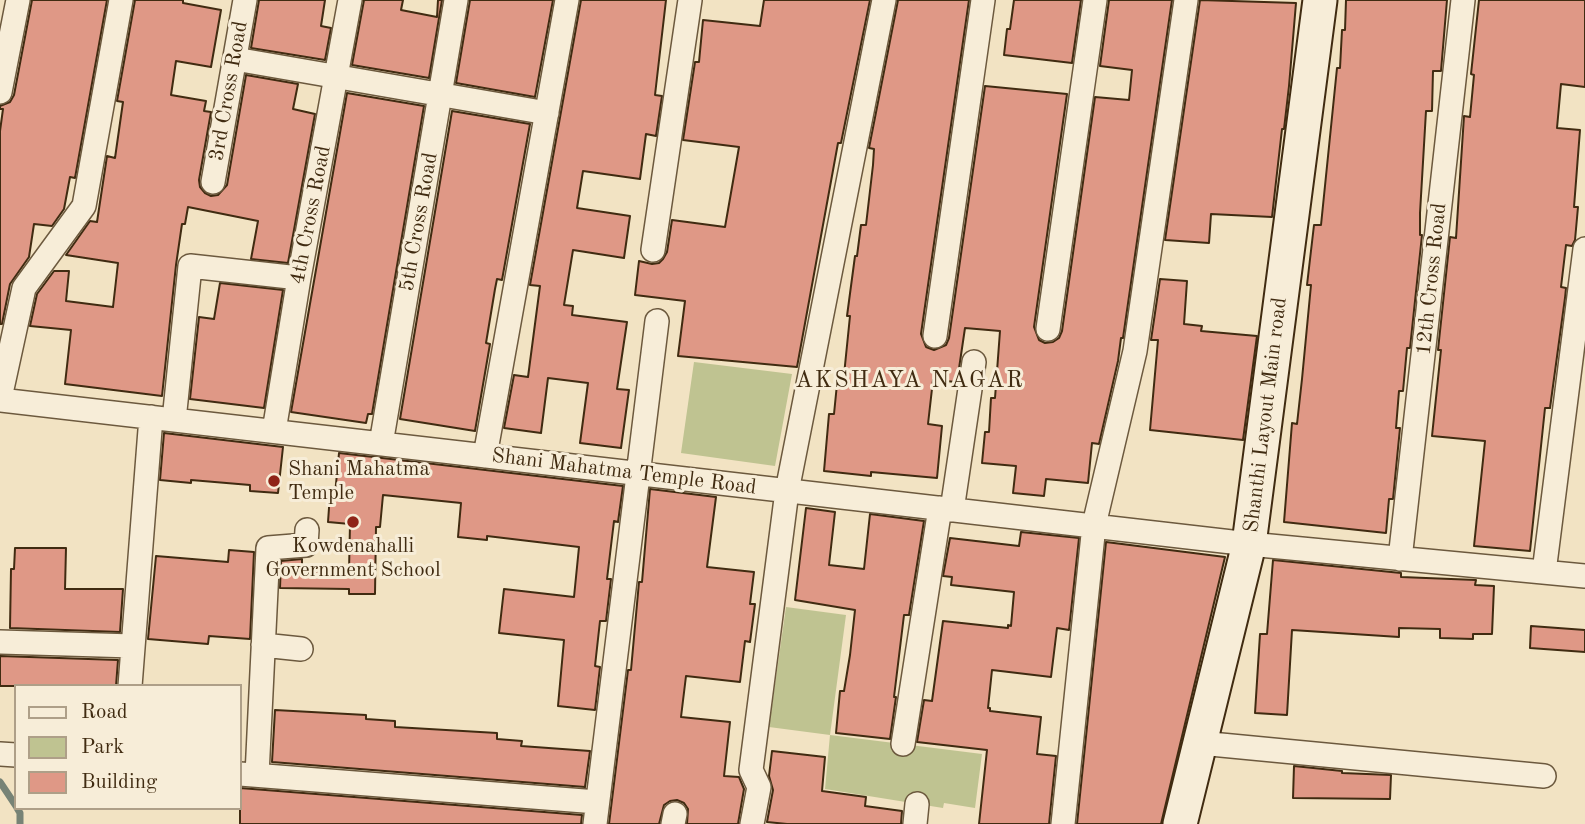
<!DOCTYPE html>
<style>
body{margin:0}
#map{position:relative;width:1585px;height:824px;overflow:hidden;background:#f2e3c3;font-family:"Old Standard TT",serif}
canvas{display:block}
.legend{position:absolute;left:14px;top:684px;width:228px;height:126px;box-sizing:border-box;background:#f7edd8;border:2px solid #ae9f88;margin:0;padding:9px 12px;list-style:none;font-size:21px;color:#402b11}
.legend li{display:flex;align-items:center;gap:14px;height:35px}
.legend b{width:35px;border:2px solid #ae9f88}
</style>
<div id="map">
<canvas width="1585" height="824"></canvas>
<ul class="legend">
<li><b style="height:9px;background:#f7edd8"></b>Road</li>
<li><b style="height:19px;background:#bfc391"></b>Park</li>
<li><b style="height:19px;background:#df9886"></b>Building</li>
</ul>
</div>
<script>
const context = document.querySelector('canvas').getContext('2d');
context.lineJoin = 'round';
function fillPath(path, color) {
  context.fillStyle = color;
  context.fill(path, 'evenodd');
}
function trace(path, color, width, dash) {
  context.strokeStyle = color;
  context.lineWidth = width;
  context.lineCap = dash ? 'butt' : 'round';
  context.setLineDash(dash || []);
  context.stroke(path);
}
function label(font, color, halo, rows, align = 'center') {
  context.font = font + ' "Old Standard TT",serif';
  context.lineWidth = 6;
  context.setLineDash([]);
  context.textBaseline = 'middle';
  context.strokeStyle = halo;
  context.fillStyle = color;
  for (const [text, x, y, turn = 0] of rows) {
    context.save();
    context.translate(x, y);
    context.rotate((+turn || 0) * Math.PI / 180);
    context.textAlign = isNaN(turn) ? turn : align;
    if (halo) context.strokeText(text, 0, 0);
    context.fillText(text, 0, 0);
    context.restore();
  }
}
fillPath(new Path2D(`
 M694,362L792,374L775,466L681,453Z
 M786,607L846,615L830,735L982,754L975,808L944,803L943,808L825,789L830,735L769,727Z`), '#bfc391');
trace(new Path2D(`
 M0,782L16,806
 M17,808L20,813V824`), '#778376', 7);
const building = new Path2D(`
 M32,0H107L75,178L70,177L64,209L52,226L34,224L29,257L10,284L2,324H0V131L3,109H0V106L10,102L14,95Z
 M135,0H183V3L221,10L211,67L176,61L171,95L206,101L204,111L211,112L199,180L200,187L205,193L211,196L218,195L227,185L246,75L298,84L293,109L315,114L288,263L251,259L258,221L188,207L185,224H182L176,265L162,396L65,384L71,330L30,326L37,294L54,271H69L66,301L113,307L118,263L66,255L90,221L97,222L107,156L115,158L123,102L117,101Z
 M259,0H325L321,26L331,28L325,60L251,48Z
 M364,0H403L401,10L437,17L438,0H442L429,78L352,65Z
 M470,0H553L535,97L456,83Z
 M581,0H666L655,95L662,96L656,136L646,134L640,179L583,171L577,208L630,216L624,258L573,250L564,305L573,306L572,315L627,322L617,389L629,390L621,448L580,443L588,383L548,378L541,433L504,428L514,375L528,377L540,286L530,285Z
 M764,0H870L841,143H838L797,367L678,356L685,301L635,295L639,261L652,264L659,263L663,259L667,252L672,220L725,227L739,147L683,140L695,62H699L703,20L760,26Z
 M898,0H969L921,334L926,347L934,350L946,345L949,338L985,86L1067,94L1034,327L1039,340L1045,343L1053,342L1059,338L1062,331L1095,97L1129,100L1132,70L1100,66L1109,0H1172L1123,338H1121L1118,361L1099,444L1092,443L1088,483L1046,479L1044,496L1013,493L1016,466L982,463L985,432H989L991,398H995L1000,331L965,328L957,382L933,380L928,424L942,426L937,478L871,472V476L824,471L829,414H834L838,374L844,375L850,316H847L855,256H857L861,225H866L873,165L874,149L869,148Z
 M1014,0H1081L1072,63L1004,55L1007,29H1010Z
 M1200,0L1296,3L1289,86L1284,129H1282L1272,217L1211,214L1209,243L1165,240Z
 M1346,0H1447L1441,71H1433L1432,111H1426L1420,213V235H1422L1410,348H1407L1403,391H1399L1396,428H1400L1393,499H1389L1386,533L1284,522L1292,423L1297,424L1302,379L1311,285H1307L1314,225H1321L1337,68H1340L1342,30H1345Z
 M1479,0H1585V87L1561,84L1557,128L1580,130L1574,207H1578L1575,240L1572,246L1566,245L1561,287L1566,288L1565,298L1550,408H1545L1530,551L1474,546L1485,441L1432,436L1441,350H1438L1450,237L1456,238L1464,116L1470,117L1474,75L1471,74Z
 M347,93L424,106L372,414H368L366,423L291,412Z
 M452,111L530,124L502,280L497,279L495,289L486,343L490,344L475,431L400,419Z
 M1160,279L1187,281L1184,324L1202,326L1201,331L1257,336L1243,440L1150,430L1158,340H1151Z
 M220,283L283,290L264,408L190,399L199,317L214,319Z
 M164,433L283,447L278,493L250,491V485L191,480V483L160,480Z
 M339,453L623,486L618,522L614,521L607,579H611L606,621H600L595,666L600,667L595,710L558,706L564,640L499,633L504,589L574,597L579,547L487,536V540L458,537L461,503L383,495L380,527H376L375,594H349V589L280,588L281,561L302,559V571L349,572L350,524L328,522L330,494H335Z
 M650,489L716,497L707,567L754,572L750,604H755L750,642L745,641L740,682L686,676L681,717L730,722L724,776L739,777L744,789L738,824H687L688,809L684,803L677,800L670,801L664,805L659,824H609L628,670H631L639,582H642Z
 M806,508L835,512L829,565L864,569L870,514L924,521L909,615H904L894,697H896L890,739L836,733L840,691H844L850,655L855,610L795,600Z
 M1021,532L1079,538L1069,630L1057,628L1051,677L992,670L988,708H990V711L1041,717L1037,754L1056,756L1049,824H979L987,750L917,742L924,700L932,701L943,621L1008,628V625L1011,626L1014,592L951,585L952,577L943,576L950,538L1019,546Z
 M1106,542L1225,557L1161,824H1077Z
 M15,548H66L65,589H123L120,632L10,628L11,569H14Z
 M229,550L254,552L250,639L209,636L208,644L148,639L156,556L228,562Z
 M1273,560L1401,573V577L1476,580L1475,585L1494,586L1492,634H1473V639L1440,638V629L1399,628V637L1292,630L1287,715L1255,713L1260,634H1267Z
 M1531,626L1585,630V652L1530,648Z
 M0,656L118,660L116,686H0Z
 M275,710L366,715V719L395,721V727L497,733V739L522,741L521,746L590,751L585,787L272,762Z
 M772,751L825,757L822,791L866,797L865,806L902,811L901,824H787L767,822L773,790L769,776Z
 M1294,766L1342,771V773L1391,775L1390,799L1293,798Z
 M240,788L582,815L581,824H240Z`);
fillPath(building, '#df9886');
trace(building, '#402b11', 2);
const street = new Path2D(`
 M235,59L547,113
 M0,92L18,0
 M213,182L245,0
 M653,250L690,0
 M1048,329L1095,0
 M935,336L983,0
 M0,398L24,288L84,206L121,0
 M0,400L1249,544L1585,576
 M174,420L190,266L299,278
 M274,431L299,278L350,0
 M381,444L456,0
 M485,456L567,0
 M952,510L974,362
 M1400,559L1463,0
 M1544,572L1585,249
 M0,642L133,646
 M263,645L301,649
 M130,686L151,417
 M1200,743L1544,776
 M903,744L940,508
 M0,754L16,755
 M240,774L597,802
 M257,775L268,548L306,545L307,530
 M595,824L657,321
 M673,824L675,814
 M752,824L759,787L751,770L787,491L884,0
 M915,824L917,804
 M1063,824L1094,525L1135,351L1186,0`);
const secondary = new Path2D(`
 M1180,824L1249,544L1320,0`);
trace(street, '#6c593e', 26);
trace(secondary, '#402b11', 37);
trace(street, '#f7edd8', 23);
trace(secondary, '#f7edd8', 33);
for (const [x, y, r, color] of [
 [274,481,7,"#8f2418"],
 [353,522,7,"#8f2418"]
]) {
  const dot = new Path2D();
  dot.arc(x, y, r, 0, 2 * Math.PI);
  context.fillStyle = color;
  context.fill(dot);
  trace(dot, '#f7edd8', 2.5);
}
label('21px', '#402b11', '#f7edd8', [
 ["3rd Cross Road",229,91,-80],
 ["4th Cross Road",311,215,-79],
 ["5th Cross Road",419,222,-80],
 ["12th Cross Road",1432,279,-84],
 ["Shanthi Layout Main road",1266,415,-83],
 ["Shani Mahatma Temple Road",624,472,7]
]);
label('21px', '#402b11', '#f7edd8', [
 ["Shani Mahatma",288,469],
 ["Temple",288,493],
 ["Kowdenahalli",353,546,"center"],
 ["Government School",353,570,"center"]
], 'left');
context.letterSpacing = '2px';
label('23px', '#402b11', '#f7edd8', [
 ["AKSHAYA NAGAR",910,381]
]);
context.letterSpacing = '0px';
</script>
